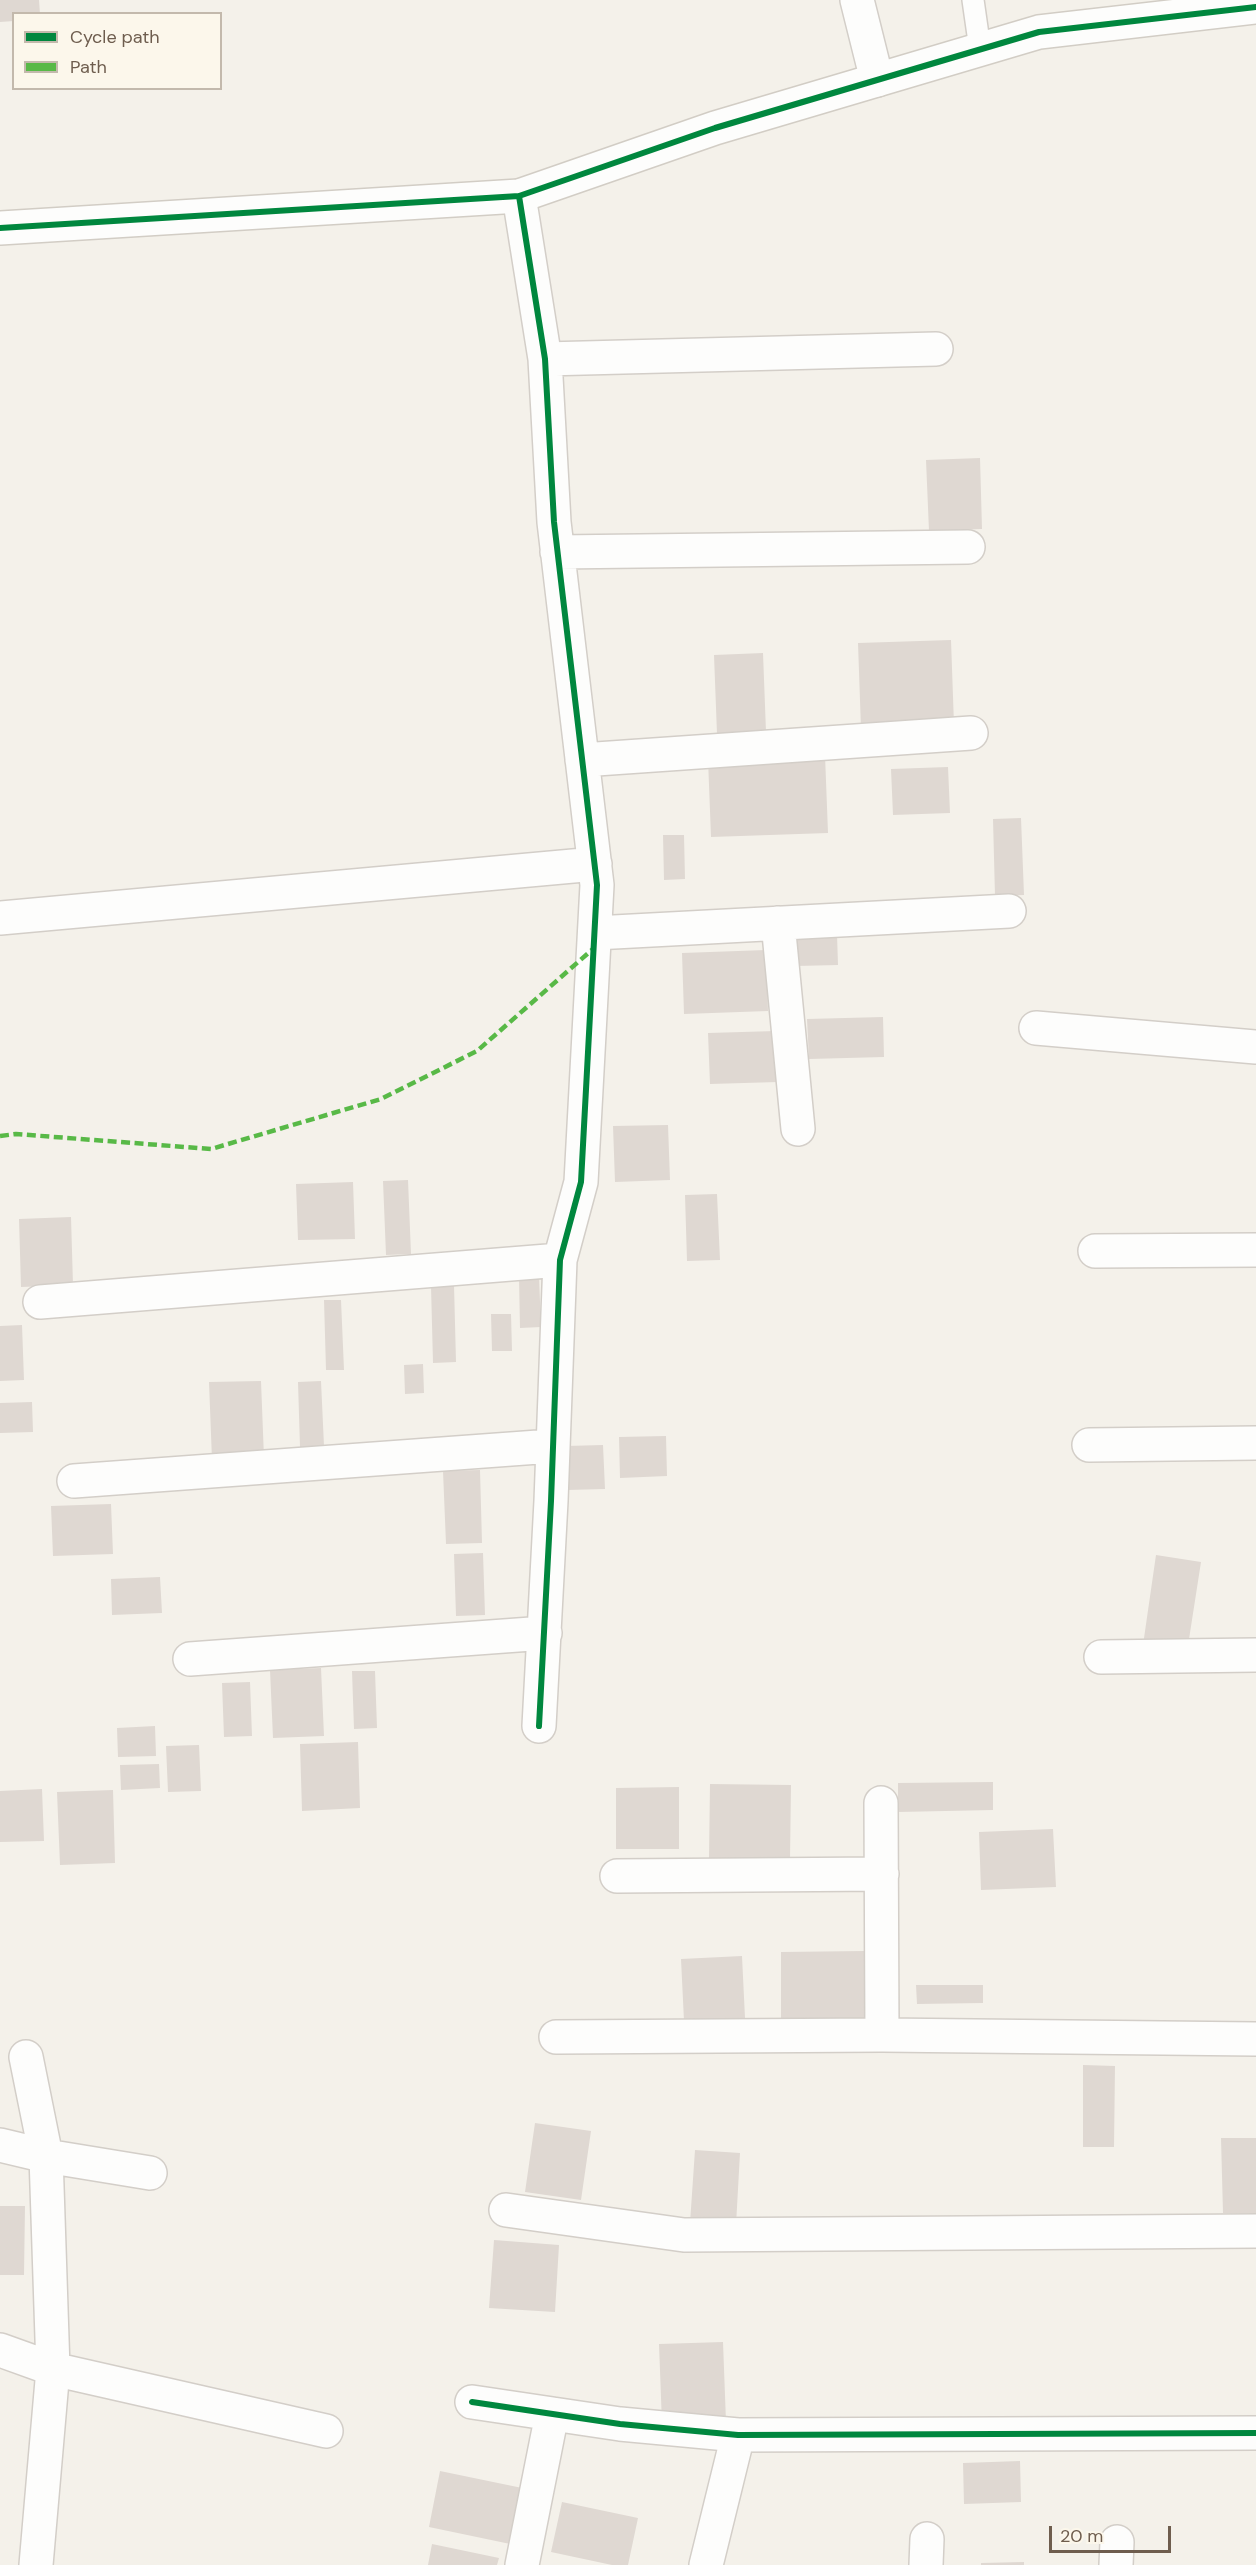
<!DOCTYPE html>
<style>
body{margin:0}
#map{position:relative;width:1256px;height:2565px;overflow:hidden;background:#f4f1ea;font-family:"DM Sans",sans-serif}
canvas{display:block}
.legend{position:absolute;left:12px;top:12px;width:210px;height:78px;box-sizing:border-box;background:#fcf7eb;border:2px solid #c3b9ac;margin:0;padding:8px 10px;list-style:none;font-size:18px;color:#6e5d4e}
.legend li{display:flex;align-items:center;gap:12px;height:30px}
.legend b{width:30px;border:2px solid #c3b9ac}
.scale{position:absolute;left:1049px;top:2526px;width:122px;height:27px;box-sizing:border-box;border:3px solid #6e5d4e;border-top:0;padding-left:8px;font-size:18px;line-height:21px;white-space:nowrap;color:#6e5d4e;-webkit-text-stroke:4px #fcf7eb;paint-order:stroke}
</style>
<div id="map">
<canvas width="1256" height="2565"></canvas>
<ul class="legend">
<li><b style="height:8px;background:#00873e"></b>Cycle path</li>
<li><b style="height:8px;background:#58b947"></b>Path</li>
</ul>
<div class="scale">20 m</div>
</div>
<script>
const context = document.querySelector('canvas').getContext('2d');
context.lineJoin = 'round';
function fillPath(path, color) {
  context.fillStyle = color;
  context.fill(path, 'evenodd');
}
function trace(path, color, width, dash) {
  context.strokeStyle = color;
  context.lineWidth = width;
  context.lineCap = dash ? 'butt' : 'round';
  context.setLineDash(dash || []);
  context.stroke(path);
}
fillPath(new Path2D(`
 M0,0H39L40,14H14V21L0,22Z
 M980,458L982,529L929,531L926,460Z
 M951,640L954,725L861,729L858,643Z
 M763,653L766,732L717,734L714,655Z
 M825,755L828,833L711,837L708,759Z
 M948,767L950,813L893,815L891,769Z
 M1021,818L1024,895L995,896L993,819Z
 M663,835H684L685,879L664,880Z
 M837,934L838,965L796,966L795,935Z
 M766,950L768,1011L684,1014L682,953Z
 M883,1017L884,1057L809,1059L807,1019Z
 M776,1031L778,1082L710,1084L708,1033Z
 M668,1125L670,1180L615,1182L613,1126Z
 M408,1180L411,1254L386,1255L383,1181Z
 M353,1182L355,1239L298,1240L296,1184Z
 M717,1194L720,1260L687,1261L685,1195Z
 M71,1217L73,1285L21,1287L19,1219Z
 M539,1276L541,1327L520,1328L519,1277Z
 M454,1285L456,1362L433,1363L431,1286Z
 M324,1300H341L344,1370H326Z
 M491,1314H511L512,1351H492Z
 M22,1325L24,1380L0,1381V1326Z
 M423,1364L424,1393L405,1394L404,1365Z
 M261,1381L264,1458L212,1460L209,1382Z
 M321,1381L324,1446L300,1447L298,1382Z
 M32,1402L33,1432L0,1433V1403Z
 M666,1436L667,1476L620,1478L619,1437Z
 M603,1445L605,1489L567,1490L566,1446Z
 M480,1470L482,1543L446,1544L443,1471Z
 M111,1504L113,1554L53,1556L51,1506Z
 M483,1553L485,1615L456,1616L454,1554Z
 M1156,1555L1201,1562L1187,1652L1143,1645Z
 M160,1577L162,1613L112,1615L111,1579Z
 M321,1668L324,1736L273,1738L270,1670Z
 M352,1671H375L377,1728L354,1729Z
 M250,1682L252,1736L224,1737L222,1683Z
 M155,1726L156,1756L118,1757L117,1728Z
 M358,1742L360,1808L302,1811L300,1744Z
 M199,1745L201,1791L168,1792L166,1746Z
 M159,1764L160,1788L121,1790L120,1765Z
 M993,1782V1810L898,1812V1783Z
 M710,1784L791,1785L790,1859L709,1858Z
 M679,1787V1849H616V1788Z
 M42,1789L44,1841L0,1842V1791Z
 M113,1790L115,1863L60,1865L57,1792Z
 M1053,1829L1056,1887L981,1890L979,1832Z
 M864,1951V2027L781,2028V1952Z
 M742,1956L745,2018L684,2021L681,1959Z
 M916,1985H983V2003L917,2004Z
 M1083,2065L1115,2066L1114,2147H1083Z
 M535,2123L591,2131L581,2200L525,2192Z
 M1221,2138H1256V2213H1223Z
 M695,2150L740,2153L736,2225L690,2223Z
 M0,2206H25L24,2275H0Z
 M494,2240L559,2245L555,2312L489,2308Z
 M723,2342L726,2422L662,2424L659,2344Z
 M1020,2461L1021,2502L964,2504L963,2463Z
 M440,2471L527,2489L515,2545L429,2527Z
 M562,2502L638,2518L628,2565H612L551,2552Z
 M432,2544L499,2558L497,2565H428Z
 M1024,2562V2565H981V2563Z`), '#dfd8d2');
const lane = new Path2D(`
 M973,0L980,49`);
const street = new Path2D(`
 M857,0L877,80
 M519,196L545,359L554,522L597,885L581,1182L560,1260L551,1501L539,1726
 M545,359L936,349
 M557,552L968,547
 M582,760L971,733
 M0,918L595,864
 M778,923L798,1129
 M595,933L1009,911
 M1036,1028L1256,1047
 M1095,1251L1256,1250
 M40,1302L560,1260
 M1089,1445L1256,1443
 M74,1481L552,1446
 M1101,1657L1256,1655
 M190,1659L545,1633
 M881,1803L882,2035
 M617,1876L882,1874
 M556,2037L882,2035L1256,2039
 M26,2057L46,2156L53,2369L36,2565
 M0,2145L46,2156L150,2173
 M506,2210L684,2235L1256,2231
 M0,2350L53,2369L326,2431
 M472,2402L620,2424L738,2435L1256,2433
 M522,2565L552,2414
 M706,2565L738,2435
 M926,2565L927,2539
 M1116,2565L1117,2542`);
const secondary = new Path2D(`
 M0,228L519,196L715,128L1039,32L1256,7`);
trace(lane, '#d3cec8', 24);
trace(street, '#d3cec8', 36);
trace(secondary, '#d2cdc5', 36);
trace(lane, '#fdfdfc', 21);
trace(street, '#fdfdfc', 33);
trace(secondary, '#fdfdfc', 33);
trace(new Path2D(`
 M0,1136L16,1134L211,1149L381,1099L477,1051L594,948`), '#58b947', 4.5, [9, 4.5]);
trace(new Path2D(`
 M519,196L545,359L554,522L597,885L581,1182L560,1260L551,1501L539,1726
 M0,228L519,196L715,128L1039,32L1256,7
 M472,2402L620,2424L738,2435L1256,2433`), '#00873e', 6);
</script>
